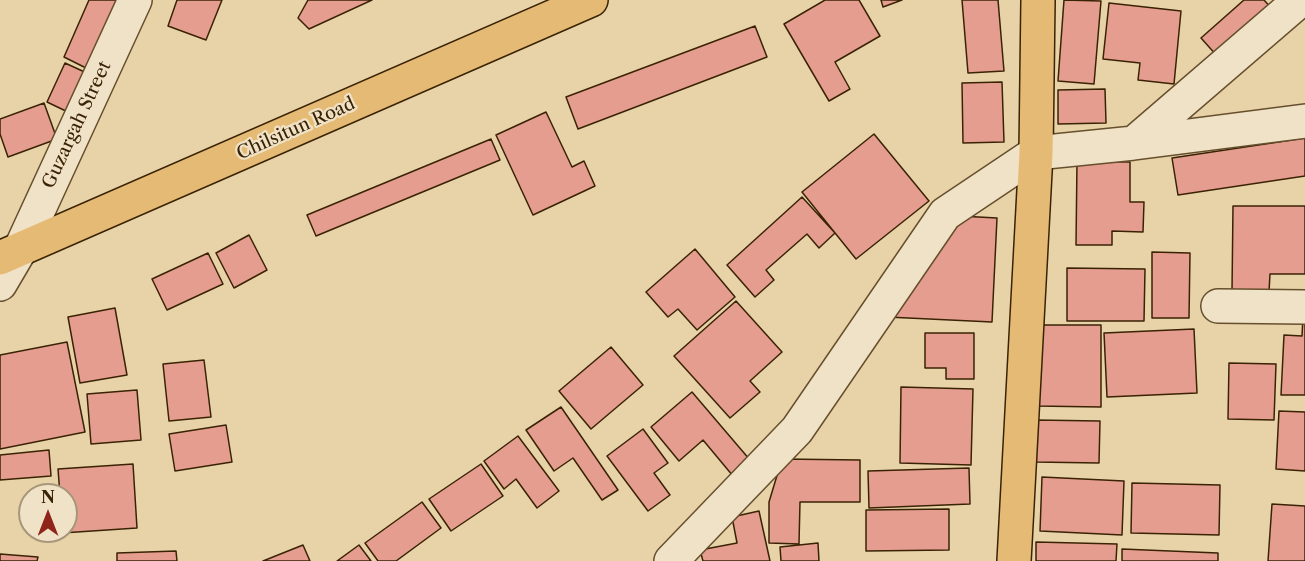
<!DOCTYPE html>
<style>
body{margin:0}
#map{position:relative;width:1305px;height:561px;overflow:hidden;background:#e8d3a9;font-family:"Libre Caslon Text",serif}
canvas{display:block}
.north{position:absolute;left:18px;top:483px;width:60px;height:60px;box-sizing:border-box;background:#f0e2c7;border:2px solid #a79679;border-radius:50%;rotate:0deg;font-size:16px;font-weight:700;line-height:24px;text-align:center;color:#3a2304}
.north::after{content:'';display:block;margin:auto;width:21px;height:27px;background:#8f2418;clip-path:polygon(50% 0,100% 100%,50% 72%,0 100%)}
</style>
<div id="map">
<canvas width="1305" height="561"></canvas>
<div class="north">N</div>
</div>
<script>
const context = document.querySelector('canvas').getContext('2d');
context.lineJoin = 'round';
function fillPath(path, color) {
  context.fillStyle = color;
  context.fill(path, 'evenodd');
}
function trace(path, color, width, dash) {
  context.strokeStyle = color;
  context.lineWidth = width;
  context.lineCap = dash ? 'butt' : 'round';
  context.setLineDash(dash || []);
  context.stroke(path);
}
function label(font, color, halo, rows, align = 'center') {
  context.font = font + ' "Libre Caslon Text",serif';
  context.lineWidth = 4.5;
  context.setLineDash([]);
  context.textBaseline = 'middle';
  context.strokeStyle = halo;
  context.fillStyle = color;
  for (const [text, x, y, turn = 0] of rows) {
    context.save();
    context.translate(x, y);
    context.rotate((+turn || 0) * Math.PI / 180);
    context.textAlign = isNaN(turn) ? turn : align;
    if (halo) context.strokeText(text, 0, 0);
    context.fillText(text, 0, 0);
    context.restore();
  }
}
const building = new Path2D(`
 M89,0H120L88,69L64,57Z
 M177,0H222L206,40L168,26Z
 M308,0H372L309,29L298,18Z
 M825,0H859L880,36L835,62L850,89L829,101L784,24Z
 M881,0H902L883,7Z
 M962,0H998L1004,71L968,73Z
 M1064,0L1101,1L1094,84L1058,81Z
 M1244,0H1264L1273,10L1218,57L1201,38Z
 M1109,3L1181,11L1174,84L1138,80L1140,63L1103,59Z
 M755,26L767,57L578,129L566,97Z
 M65,63L89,74L70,113L47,102Z
 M1002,82L1004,142L963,143L962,83Z
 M1105,89L1106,123L1058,124V90Z
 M44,103L57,139L8,157L0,134V119Z
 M546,112L572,167L584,161L595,186L533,215L496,135Z
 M874,134L929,201L856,259L802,192Z
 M1305,138V176L1178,195L1172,158Z
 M491,139L500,160L316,236L307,215Z
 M1077,161L1130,162V202H1144L1143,232L1112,231V245H1076Z
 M802,197L835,233L819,248L807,234L766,270L774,280L755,297L727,265Z
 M1233,206H1305V274H1270L1269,292L1232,291Z
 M960,216L997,218L992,322L887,317Z
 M249,235L267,270L234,288L216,253Z
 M695,249L735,297L697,330L678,309L668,317L646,292Z
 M1152,252L1190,253L1189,318H1152Z
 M208,253L223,284L167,310L152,279Z
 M1067,268L1145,269L1144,321H1067Z
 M736,301L782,352L750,381L760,392L730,418L674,356Z
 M115,308L127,375L80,383L68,317Z
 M1303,316H1305V395H1281L1284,335L1302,336Z
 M1036,325H1101V407L1036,406Z
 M1194,329L1197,393L1107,397L1104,333Z
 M925,333H974V379H946V368H925Z
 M67,342L85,432L0,449V355Z
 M611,347L643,385L591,429L559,391Z
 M204,360L211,417L169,421L163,364Z
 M1229,363L1276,364L1274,420L1228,419Z
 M901,387L973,389L971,465L900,463Z
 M137,390L141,440L91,444L87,394Z
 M692,392L756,467L738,482L703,440L679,461L651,427Z
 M561,407L618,490L602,500L573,458L554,471L526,430Z
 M1279,411L1305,412V471L1276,469Z
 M1035,420L1100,421L1099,463L1035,462Z
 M226,425L232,462L175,471L169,434Z
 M643,429L668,463L654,473L670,495L648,511L607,456Z
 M518,436L559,491L537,508L516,479L504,489L484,461Z
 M49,450L51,476L0,480V455Z
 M782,459L860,460V502H800L799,544L769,543V502Z
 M133,464L137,528L62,533L66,531V495H60L58,469Z
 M481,464L503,496L451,531L429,499Z
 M969,468L970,504L869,508L868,471Z
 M1042,477L1124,481L1122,535L1040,531Z
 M1132,483L1220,485L1219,535L1131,533Z
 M422,502L441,528L396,561H378L365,543Z
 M1272,504L1305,506V561H1268Z
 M949,509V550L866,551V510Z
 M759,511L770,561H703L700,550L737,543L732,517Z
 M1036,542L1117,544L1116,561H1036Z
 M818,543L819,561H781L780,547Z
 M303,545L310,561H263Z
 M359,545L371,561H337Z
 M1122,549L1218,553V561H1122Z
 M176,551L177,561H117V553Z
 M0,554L38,557L37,561H0Z`);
fillPath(building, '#e59d8f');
trace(building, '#3a2304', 1.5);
const minor = new Path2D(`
 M1134,143L1300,0
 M0,284L20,250L135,0
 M1218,306L1305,307
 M671,561L797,430L945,214L1036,153L1134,143L1305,121`);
const major = new Path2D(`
 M0,258L591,0
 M1014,561L1036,153L1038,0`);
trace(minor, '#664f2d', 36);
trace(major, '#3a2304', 36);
trace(minor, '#f0e2c7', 33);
trace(major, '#e4ba74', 33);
label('18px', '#3a2304', '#f0e2c7', [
 ["Guzargah Street",77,125,-65],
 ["Chilsitun Road",296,129,-24]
]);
</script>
